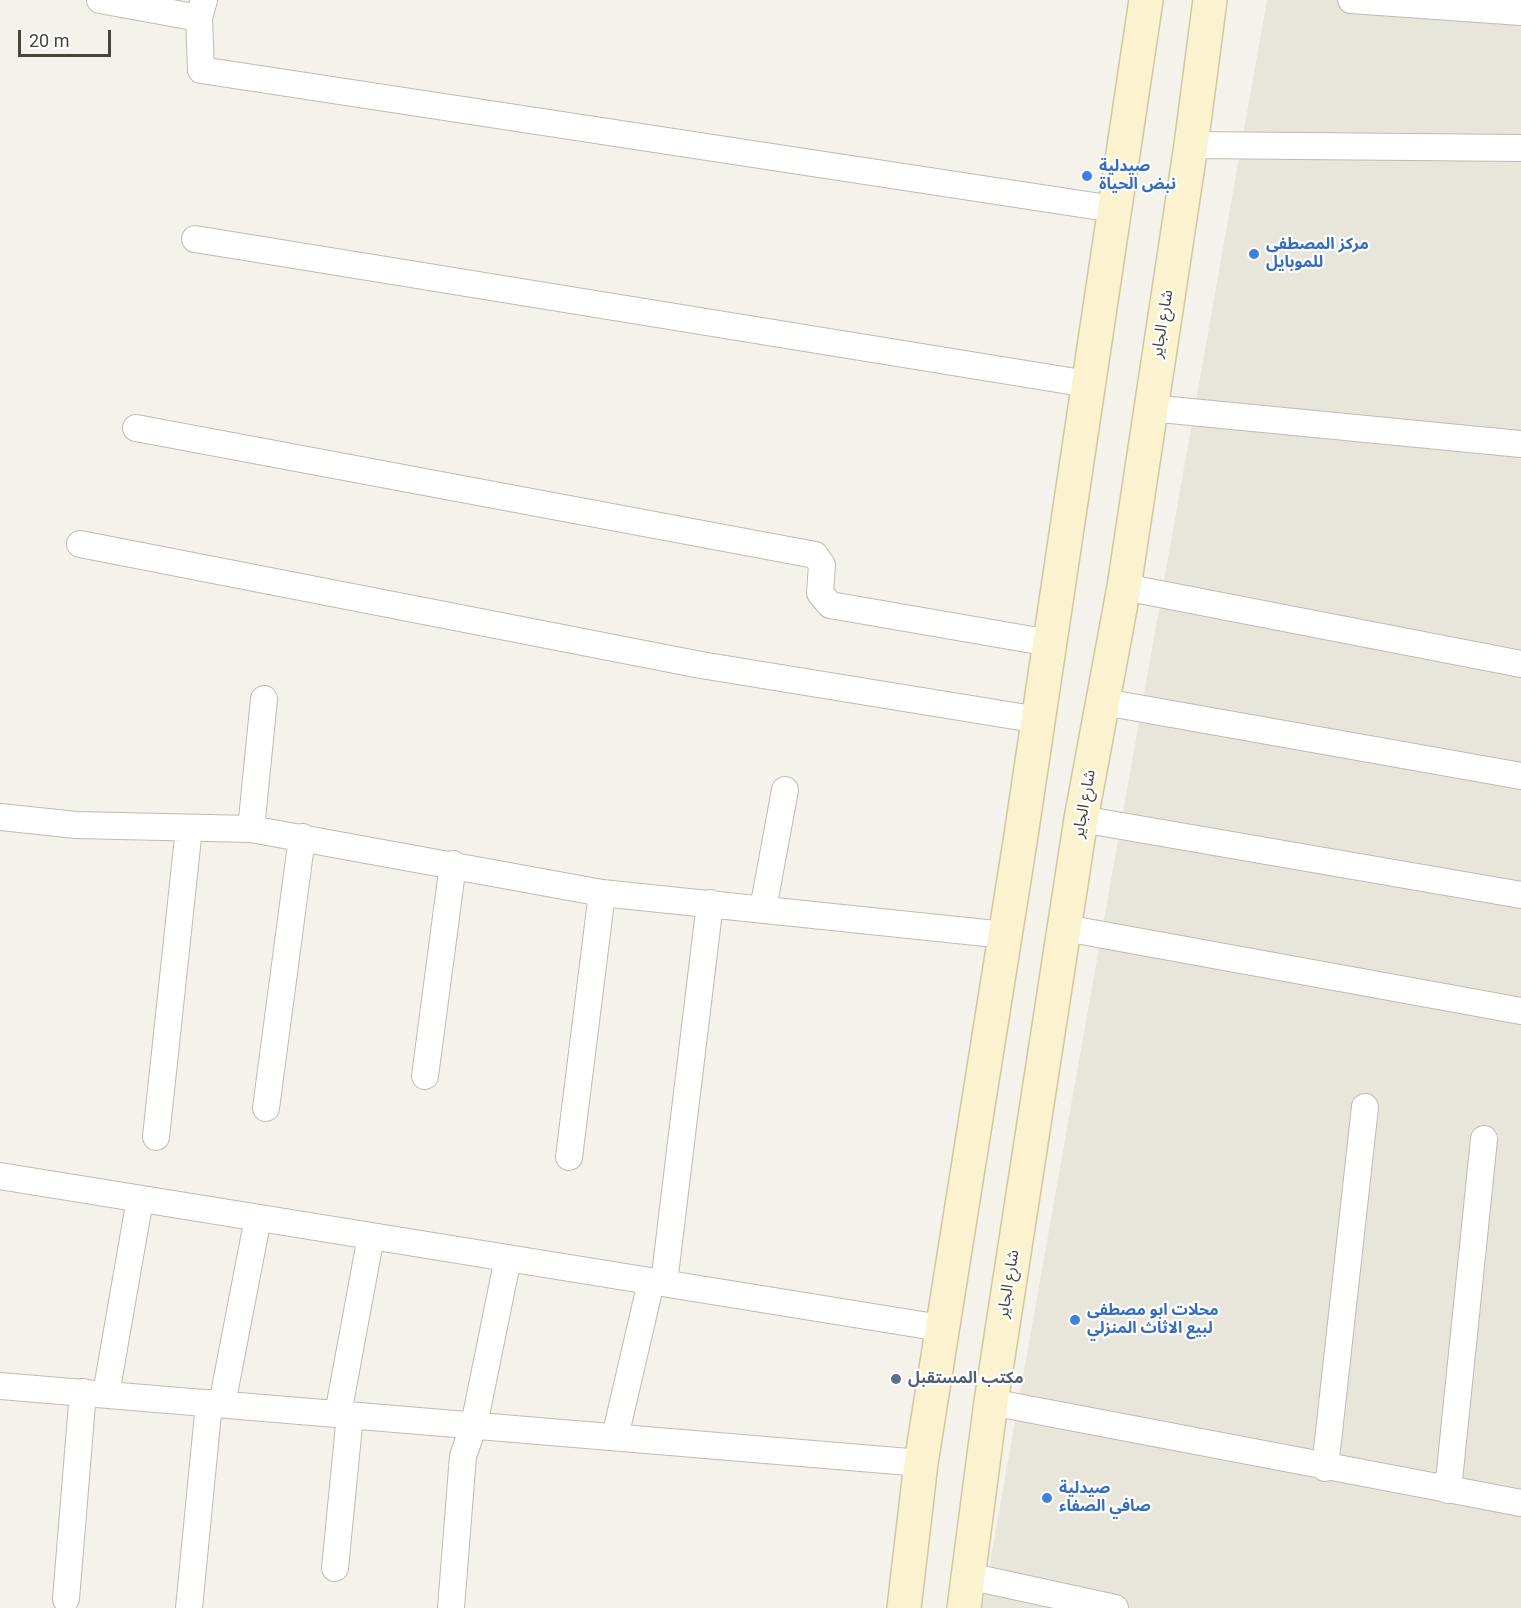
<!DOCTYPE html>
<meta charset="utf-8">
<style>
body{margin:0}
#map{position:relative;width:1521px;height:1608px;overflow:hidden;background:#f5f2ec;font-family:Roboto,sans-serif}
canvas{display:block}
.scale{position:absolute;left:18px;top:30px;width:93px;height:27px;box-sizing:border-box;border:3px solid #49443a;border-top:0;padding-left:8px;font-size:18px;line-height:21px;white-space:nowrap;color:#49443a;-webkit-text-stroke:4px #fff;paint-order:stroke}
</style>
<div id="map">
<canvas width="1521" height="1608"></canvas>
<div class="scale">20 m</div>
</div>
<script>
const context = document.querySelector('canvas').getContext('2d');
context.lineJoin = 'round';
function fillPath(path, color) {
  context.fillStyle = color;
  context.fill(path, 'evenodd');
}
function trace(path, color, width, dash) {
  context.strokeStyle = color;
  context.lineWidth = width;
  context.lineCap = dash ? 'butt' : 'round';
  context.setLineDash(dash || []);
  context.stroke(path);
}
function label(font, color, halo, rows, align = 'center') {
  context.font = font + ' Roboto,"Noto Sans Arabic",sans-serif';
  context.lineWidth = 4.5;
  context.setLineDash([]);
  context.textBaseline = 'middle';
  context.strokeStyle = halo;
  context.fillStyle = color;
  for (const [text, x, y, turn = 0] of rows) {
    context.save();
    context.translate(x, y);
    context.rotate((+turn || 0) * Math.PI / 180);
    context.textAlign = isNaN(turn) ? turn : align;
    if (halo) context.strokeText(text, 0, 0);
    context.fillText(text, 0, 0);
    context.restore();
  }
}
fillPath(new Path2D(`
 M1267,0H1521V1608H982Z`), '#e8e5da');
const street = new Path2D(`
 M100,0L199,18
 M204,0L199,18L201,70L1114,209
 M1351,0L1521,12
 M1191,145L1521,148
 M195,239L1088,384
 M1150,408L1521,444
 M136,428L815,555L822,565L820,593L830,605L1050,643
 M80,544L701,665L1039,720
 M1124,587L1521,664
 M264,699L251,829L602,893L1005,935
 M1104,702L1521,776
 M0,817L76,825L251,829
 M1081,819L1521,895
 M763,909L785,790
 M1065,928L1521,1011
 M425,1076L453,864
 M266,1108L302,837
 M156,1137L189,828
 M569,1157L602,893
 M0,1176L941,1328
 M664,1283L710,903
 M0,1386L921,1463
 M106,1394L140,1199
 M991,1402L1521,1503
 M222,1404L258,1218
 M338,1414L371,1236
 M615,1437L651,1282
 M1325,1468L1365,1107
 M1448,1490L1484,1139
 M335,1568L350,1415
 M968,1576L1115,1608
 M66,1599L83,1392
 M189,1608L209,1403
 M451,1608L463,1456L474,1425L508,1258`);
const secondary = new Path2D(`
 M904,1608L921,1463L1020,842L1146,0
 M964,1608L991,1402L1081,819L1124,587L1191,145L1210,0`);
trace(street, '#c0bbaf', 28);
trace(secondary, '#d0c79f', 36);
trace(street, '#fff', 26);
trace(secondary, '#fbf3d0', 33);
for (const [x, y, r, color] of [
 [1087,176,6,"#3f7fe0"],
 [1254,254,6,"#3f7fe0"],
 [1075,1320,6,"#3f7fe0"],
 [896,1379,6,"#5c6f8a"],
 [1047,1498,6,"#3f7fe0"]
]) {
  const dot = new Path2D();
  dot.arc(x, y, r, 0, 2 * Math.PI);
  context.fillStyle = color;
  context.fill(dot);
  trace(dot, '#fff', 2);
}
label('bold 16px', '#366cbe', '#fff', [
 ["صيدلية",1099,167],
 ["نبض الحياة",1099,185],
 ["مركز المصطفى",1266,245],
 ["للموبايل",1266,263],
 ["محلات ابو مصطفى",1087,1311],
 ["لبيع الاثاث المنزلي",1087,1329],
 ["صيدلية",1059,1489],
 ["صافي الصفاء",1059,1507]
], 'left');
label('16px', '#49443a', '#fff', [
 ["شارع الجاير",1163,324,-81],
 ["شارع الجاير",1085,804,-80],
 ["شارع الجاير",1009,1284,-81]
]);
label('bold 16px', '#4e5e75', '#fff', [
 ["مكتب المستقبل",908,1379]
], 'left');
</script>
